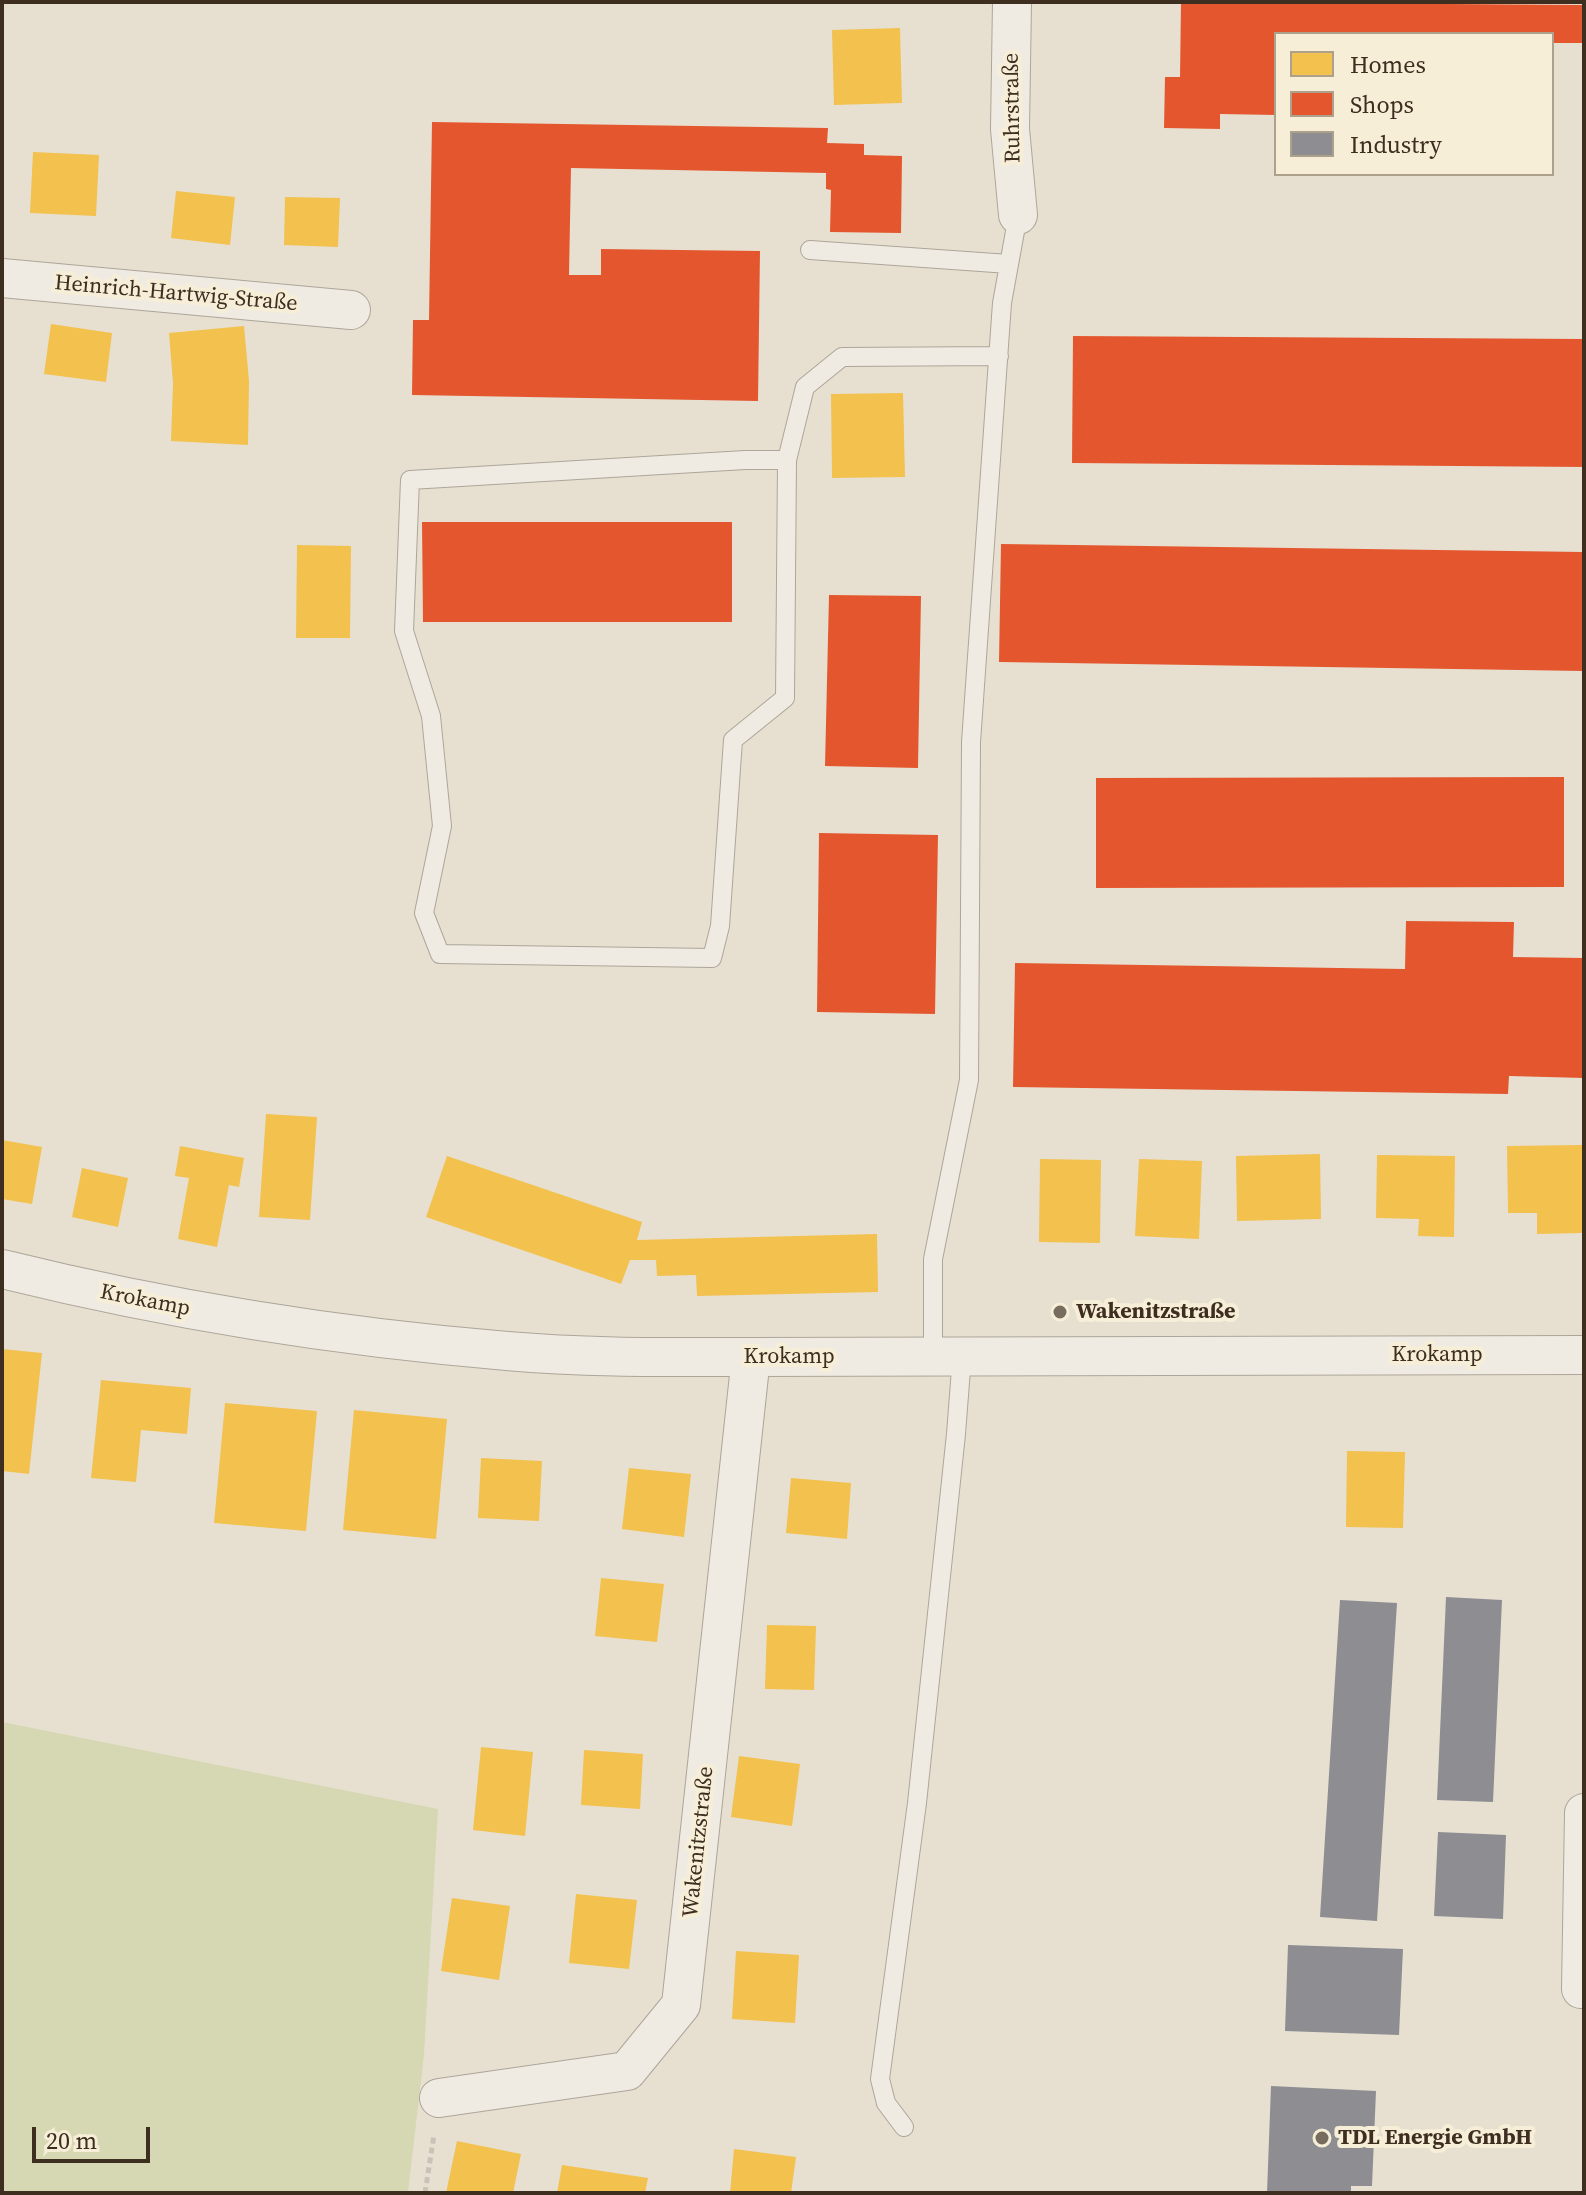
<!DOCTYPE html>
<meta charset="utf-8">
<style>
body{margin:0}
#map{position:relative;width:1586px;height:2195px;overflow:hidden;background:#e7e0d1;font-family:"Source Serif 4",serif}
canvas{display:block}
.frame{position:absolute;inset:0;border:4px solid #3d2e20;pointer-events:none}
.legend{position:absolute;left:1274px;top:32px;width:280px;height:144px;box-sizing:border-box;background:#f7eed8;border:2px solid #ada18e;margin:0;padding:10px 14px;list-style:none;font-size:24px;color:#3d2e20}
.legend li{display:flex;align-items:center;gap:16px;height:40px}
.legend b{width:40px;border:2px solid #ada18e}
.scale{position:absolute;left:32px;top:2127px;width:118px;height:36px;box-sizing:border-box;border:4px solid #3d2e20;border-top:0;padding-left:10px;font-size:24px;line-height:28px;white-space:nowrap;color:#3d2e20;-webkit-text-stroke:6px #f7eed8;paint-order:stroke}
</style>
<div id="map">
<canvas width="1586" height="2195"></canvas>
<div class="frame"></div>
<ul class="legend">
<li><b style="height:22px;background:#f2c14e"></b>Homes</li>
<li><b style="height:22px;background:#e4572e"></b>Shops</li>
<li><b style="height:22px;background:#8d8d92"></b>Industry</li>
</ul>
<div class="scale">20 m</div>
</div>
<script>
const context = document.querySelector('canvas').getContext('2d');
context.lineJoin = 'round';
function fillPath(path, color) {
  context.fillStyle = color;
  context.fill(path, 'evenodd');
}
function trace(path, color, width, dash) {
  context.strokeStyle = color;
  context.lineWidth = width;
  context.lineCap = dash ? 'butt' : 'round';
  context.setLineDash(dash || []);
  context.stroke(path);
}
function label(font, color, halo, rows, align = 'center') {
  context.font = font + ' "Source Serif 4",serif';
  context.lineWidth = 8;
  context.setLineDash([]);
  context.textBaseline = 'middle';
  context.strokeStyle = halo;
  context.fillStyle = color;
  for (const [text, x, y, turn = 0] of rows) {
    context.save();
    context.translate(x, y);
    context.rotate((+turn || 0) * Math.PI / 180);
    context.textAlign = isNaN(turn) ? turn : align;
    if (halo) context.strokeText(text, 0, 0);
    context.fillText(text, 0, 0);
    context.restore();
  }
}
fillPath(new Path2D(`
 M2,1722L438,1809L424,2055L408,2193H2Z`), '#d6d7b3');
fillPath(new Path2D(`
 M900,28L902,103L834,105L832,30Z
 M33,152L99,155L96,216L30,213Z
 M176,191L235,197L230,245L171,238Z
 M285,197L340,198L338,247L284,245Z
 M51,324L112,333L106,382L44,374Z
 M244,326L249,381L248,445L171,441L173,383L169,333Z
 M903,393L905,477L832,478L831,394Z
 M297,545L351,546L350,638H296Z
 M266,1114L317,1117L310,1220L259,1217Z
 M2,1140L42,1147L32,1204L2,1199Z
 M1582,1145V1233L1537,1234V1213H1508L1507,1146Z
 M180,1146L244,1158L239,1187L229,1185L217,1247L178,1239L189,1178L175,1176Z
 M1320,1154L1321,1219L1237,1221L1236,1156Z
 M1377,1155L1455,1156L1454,1237L1418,1236L1419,1219L1376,1218Z
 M447,1156L642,1222L637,1240L877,1234L878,1292L697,1296L696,1275L657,1276L656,1260H630L621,1284L426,1217Z
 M1040,1159L1101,1160L1100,1243L1039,1242Z
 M1139,1159L1202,1161L1199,1239L1135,1236Z
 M82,1168L128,1178L118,1227L72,1217Z
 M2,1349L42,1353L29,1474L2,1471Z
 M101,1380L191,1388L187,1434L141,1430L136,1482L91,1478Z
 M225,1403L317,1411L306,1531L214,1523Z
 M354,1410L447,1419L436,1539L343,1530Z
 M1347,1451L1405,1452L1403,1528L1346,1527Z
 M481,1458L542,1461L539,1521L478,1518Z
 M629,1468L691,1474L684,1537L622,1529Z
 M791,1478L851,1483L847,1539L786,1533Z
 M601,1578L664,1584L657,1642L595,1636Z
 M767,1625L816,1626L814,1690L765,1689Z
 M481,1747L533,1752L525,1836L473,1830Z
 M584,1750L643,1754L640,1809L581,1805Z
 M739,1756L800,1764L792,1826L731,1817Z
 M576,1894L637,1900L629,1969L569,1963Z
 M452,1898L510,1906L499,1980L441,1971Z
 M736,1951L799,1955L795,2023L732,2019Z
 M457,2141L521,2154L513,2193H446Z
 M734,2149L796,2157L791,2193H730Z
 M562,2165L648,2178L645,2193H557Z`), '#f2c14e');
fillPath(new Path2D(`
 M1181,2L1584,5V43H1552V34H1276V115L1220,114V129L1164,128L1165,77H1180Z
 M432,122L828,128L827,143L864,144V155L902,156L901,233L830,232L831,190L826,189V173L571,168L569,275H601V249L760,251L758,401L412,395L413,320H429Z
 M1073,336L1584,339V467L1072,463Z
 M422,522H732V622H423Z
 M1001,544L1584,552V671L999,662Z
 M829,595L921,596L918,768L825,766Z
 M1564,777V887L1096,888V778Z
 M819,833L938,835L935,1014L817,1012Z
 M1406,921L1514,922L1513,957L1584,958V1078L1509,1076L1508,1094L1013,1087L1015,963L1405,969Z`), '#e4572e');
fillPath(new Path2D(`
 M1446,1597L1502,1600L1493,1802L1437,1800Z
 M1340,1600L1397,1603L1377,1921L1320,1917Z
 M1438,1832L1506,1835L1503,1919L1434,1916Z
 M1288,1945L1403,1949L1399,2035L1285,2031Z
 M1271,2086L1376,2091L1372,2186H1351V2193H1267Z`), '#8d8d92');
const lane = new Path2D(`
 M810,250L1009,264
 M787,460L785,698L733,740L720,926L712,958L440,954L424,913L442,826L431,716L404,631L410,480L745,460H787L805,387L842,357L999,356
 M933,1356V1259L969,1080L971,742L1002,303L1018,215
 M904,2127L886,2103L880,2079L917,1803L956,1434L962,1356`);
const street = new Path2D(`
 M1012,2L1010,129L1018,215
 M2,278L351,310
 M2,1269C168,1310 337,1337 507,1351C588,1358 669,1357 751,1357L1584,1355
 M1581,1989L1584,1813
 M439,2098L627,2071L681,2005L751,1357`);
trace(lane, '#ada599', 20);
trace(street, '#ada599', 40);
trace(new Path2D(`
 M425,2193L434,2135`), '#c8c2b9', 5, [6, 4]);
trace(lane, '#efebe3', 18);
trace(street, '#efebe3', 38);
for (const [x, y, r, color] of [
 [1060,1312,8,"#786c5e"],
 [1322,2138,8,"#786c5e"]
]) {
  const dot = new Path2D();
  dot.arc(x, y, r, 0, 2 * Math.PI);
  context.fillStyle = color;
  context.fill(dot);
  trace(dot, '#f7eed8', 3);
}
label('22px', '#3d2e20', '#f7eed8', [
 ["Ruhrstraße",1013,108,-91],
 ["Heinrich-Hartwig-Straße",176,294,5],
 ["Krokamp",145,1301,11],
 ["Krokamp",1437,1355],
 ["Krokamp",789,1357],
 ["Wakenitzstraße",699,1842,-84]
]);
label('bold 22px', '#3d2e20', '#f7eed8', [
 ["Wakenitzstraße",1076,1312],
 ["TDL Energie GmbH",1338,2138]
], 'left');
</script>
